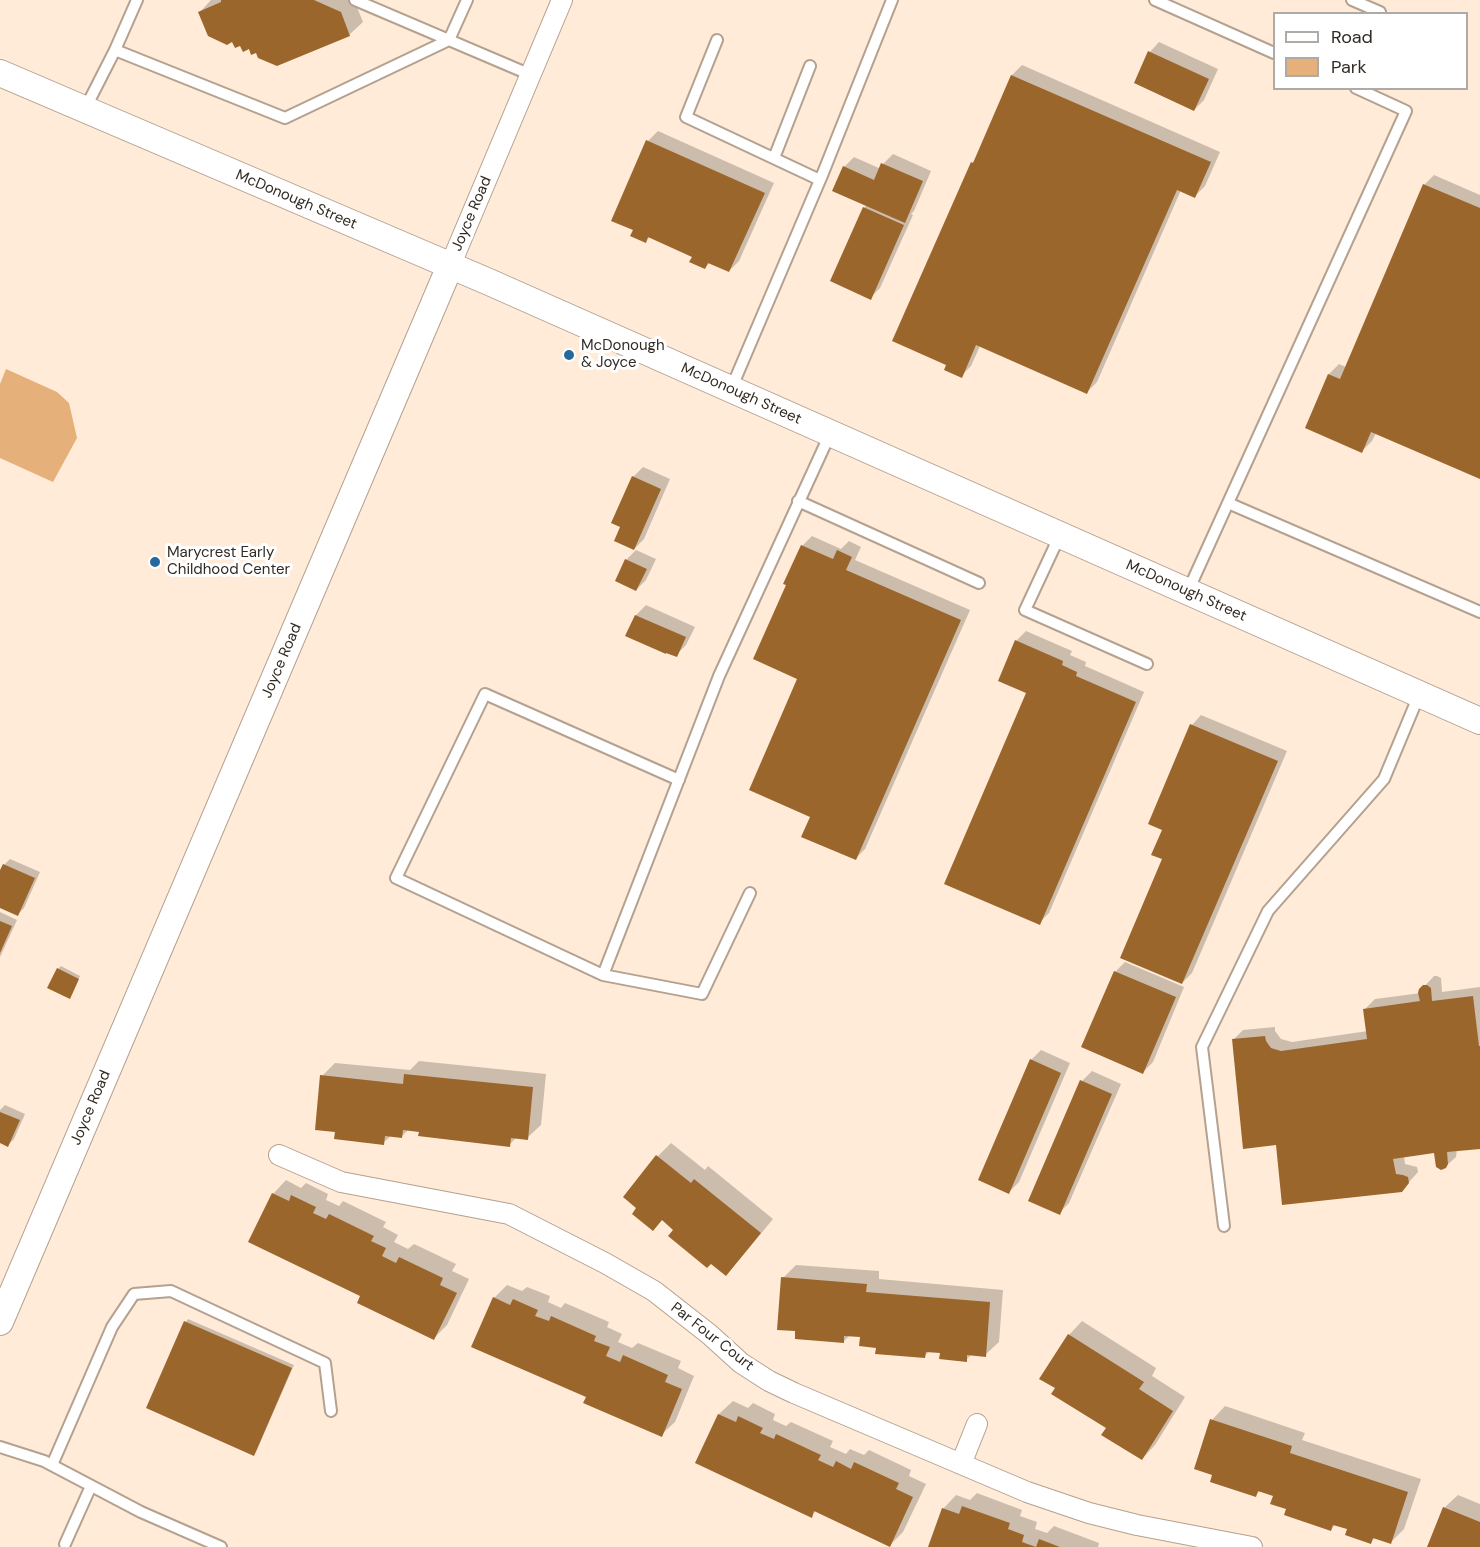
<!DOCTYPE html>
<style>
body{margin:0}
#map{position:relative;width:1480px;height:1547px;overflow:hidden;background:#ffebd8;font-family:"DM Sans",sans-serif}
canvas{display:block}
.legend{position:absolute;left:1273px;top:12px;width:195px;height:78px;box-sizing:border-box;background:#fff;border:2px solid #adaaa7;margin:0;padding:8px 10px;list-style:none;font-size:18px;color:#322b24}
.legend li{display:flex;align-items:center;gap:12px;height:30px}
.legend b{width:30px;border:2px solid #adaaa7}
</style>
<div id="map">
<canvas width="1480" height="1547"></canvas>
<ul class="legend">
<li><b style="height:8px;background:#fff"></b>Road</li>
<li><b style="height:16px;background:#e5b07a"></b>Park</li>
</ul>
</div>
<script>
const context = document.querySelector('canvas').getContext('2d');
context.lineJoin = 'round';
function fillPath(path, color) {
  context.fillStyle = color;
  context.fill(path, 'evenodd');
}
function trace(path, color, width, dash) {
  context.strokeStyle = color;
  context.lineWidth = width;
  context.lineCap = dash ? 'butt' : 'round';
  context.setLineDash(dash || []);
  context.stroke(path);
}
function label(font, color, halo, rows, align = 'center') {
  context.font = font + ' "DM Sans",sans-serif';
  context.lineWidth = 6;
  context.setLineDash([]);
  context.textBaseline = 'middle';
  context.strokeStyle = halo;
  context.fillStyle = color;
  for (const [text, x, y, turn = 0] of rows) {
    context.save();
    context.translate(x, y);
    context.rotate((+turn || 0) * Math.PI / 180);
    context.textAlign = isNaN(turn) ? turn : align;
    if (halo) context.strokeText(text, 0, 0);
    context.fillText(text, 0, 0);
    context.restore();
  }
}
fillPath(new Path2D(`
 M6,369L57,392L69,403L77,438L53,482L0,458V384Z`), '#e5b07a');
fillPath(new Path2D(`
 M211,0H354L363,22L349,35L249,47L233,40L200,12Z
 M1159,42L1218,69L1204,100L1194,110L1150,52Z
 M1022,65L1220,152L1205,186L1195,196L1181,190L1097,382L1087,392L980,346L971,366L961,376L972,163L976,159L1012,75Z
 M658,131L774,183L739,261L729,271L710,262L705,268L694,256L650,237L646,241L648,141Z
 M893,154L931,171L914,211L911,214L913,215L880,288L870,298L864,208L867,205L844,167L854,157L881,169L883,164Z
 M1434,175L1480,195V477L1376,433L1372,441L1362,451L1307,427L1329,374L1339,364L1346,367L1424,185Z
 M643,467L670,479L644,539L634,549L622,526L633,477Z
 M812,536L841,549L849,541L861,547L855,560L970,610L865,849L855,859L812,816L799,678L787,584L802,546Z
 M636,550L656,559L646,580L636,590L617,580L626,560Z
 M646,605L695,627L686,645L676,655L627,635L636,615Z
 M1026,631L1072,651L1070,655L1086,662L1085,666L1144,692L1049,913L1039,923L1028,693L1016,641Z
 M1201,715L1287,751L1192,973L1182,983L1164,858V830L1150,823L1192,725Z
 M10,859L40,872L24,908L18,914L0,906V874L4,865Z
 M0,912L17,920L0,957Z
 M1125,962L1184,987L1153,1062L1143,1072L1115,972Z
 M61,966L80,976L72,994L58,969Z
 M1434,976H1437L1441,978L1442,992L1480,987V1147L1457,1149L1456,1157L1445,1167L1435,1152L1404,1156L1405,1164L1417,1167L1418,1172L1401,1191L1277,1143L1233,1040L1243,1030L1275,1027V1031L1281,1039L1292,1042L1368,1031L1365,1009L1375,999L1421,993V990Z
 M1041,1050L1070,1063L1019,1182L1009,1192L1031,1060Z
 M419,1061L546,1074L541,1125L527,1138L517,1137L509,1145L409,1129L402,1136L392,1135L383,1143L337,1130L322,1076L335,1063L410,1070Z
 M1092,1071L1121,1084L1069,1203L1059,1213L1082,1081Z
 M5,1105L25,1114L14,1139L8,1145L0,1142V1110Z
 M671,1143L705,1170L708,1166L773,1219L739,1260L726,1274L663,1219L653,1229L638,1208L625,1197L658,1156Z
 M286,1180L301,1188L306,1183L328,1194L326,1200L339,1206L343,1201L386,1222L383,1227L398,1235L394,1242L408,1249L414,1244L456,1264L452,1271L469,1279L447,1325L434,1338L362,1295L273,1194Z
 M796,1265L879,1271V1279L1003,1290L999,1342L985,1355L972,1354L966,1360L941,1352L930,1351L924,1356L877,1346L862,1336L850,1335L843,1342L797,1330L783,1278Z
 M507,1285L522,1291L527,1287L550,1296L548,1302L561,1308L565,1303L609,1322L607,1327L622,1334L618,1342L632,1348L638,1343L681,1361L678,1368L694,1376L675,1422L661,1435L588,1396L494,1298Z
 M188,1319L294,1365L256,1452L253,1454L147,1408L186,1322Z
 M1082,1321L1156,1368L1152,1376L1185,1397L1155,1445L1142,1459L1108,1428L1057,1388L1069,1335Z
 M733,1401L748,1408L753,1403L775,1414L773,1420L786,1426L791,1422L833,1441L830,1447L846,1454L850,1449L864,1455L869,1450L911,1470L909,1476L926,1484L903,1532L890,1545L816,1511L811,1516L697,1463L719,1414Z
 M1225,1406L1305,1433L1302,1440L1421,1479L1404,1529L1391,1542L1376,1537L1371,1542L1349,1528L1336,1524L1331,1529L1288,1509L1275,1495L1261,1490L1256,1495L1213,1474L1212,1420Z
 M977,1493L1022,1510L1020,1516L1037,1522L1035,1529L1047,1533L1054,1526L1099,1543L1098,1547H929L943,1509L956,1495L970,1500Z
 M1458,1495L1480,1504V1547H1428L1444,1508Z`), '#0003');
fillPath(new Path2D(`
 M221,0H314L341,12L350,36L277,66L258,58L256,53L251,55L249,49L243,52L240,46L235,48L232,42L227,45L208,36L198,12L221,2Z
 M1148,51L1209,79L1194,111L1134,83Z
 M1011,75L1211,162L1195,198L1177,190L1087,394L976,345L962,378L944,370L946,365L892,341L971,162L973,163Z
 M646,140L765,193L729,272L708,263L705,269L689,262L692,257L648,237L646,243L630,236L633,230L611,221Z
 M881,163L923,181L905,223L832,191L843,166L874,180Z
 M1423,184L1480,208V479L1371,432L1362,453L1305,428L1328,374L1340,379Z
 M863,207L904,225L871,300L830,281Z
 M632,476L661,489L634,550L614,541L620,527L611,523Z
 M801,545L833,559L837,550L852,557L846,570L961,620L856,860L801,837L810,817L749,790L797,679L753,659L786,585L783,584Z
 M625,559L647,569L636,591L615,581Z
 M635,615L686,637L677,657L666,653V654L625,636Z
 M1015,640L1063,661L1062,665L1077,672L1076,676L1136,702L1040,925L944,884L1026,693L998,681Z
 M1190,724L1278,761L1182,984L1120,958L1162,859L1151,855L1162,830L1148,824Z
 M3,864L35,878L18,916L0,908V870Z
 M0,921L12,926L0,953Z
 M57,968L79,979L70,999L47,988Z
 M1114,971L1176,997L1143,1074L1081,1047Z
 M1423,985H1427L1431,988L1432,1001L1473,996L1479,1046H1480V1149L1447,1152L1448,1164L1446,1168L1441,1170L1436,1167L1434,1153L1393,1159L1396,1174L1403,1175L1408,1177L1409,1183L1402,1192L1282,1205L1276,1145L1243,1149L1232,1039L1265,1036L1266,1041L1271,1048L1281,1051L1367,1039L1363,1009L1420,1001L1418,993L1419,989Z
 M1030,1059L1061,1073L1009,1194L978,1180Z
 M404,1074L533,1087L528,1140L511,1138L510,1147L418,1136L419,1132L403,1130L402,1138L385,1136L384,1145L334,1139L335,1132L315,1130L320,1075L403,1084Z
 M1080,1080L1112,1094L1060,1215L1028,1201Z
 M0,1112L20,1120L8,1147L0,1143Z
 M656,1155L691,1183L694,1179L761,1233L726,1276L711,1264L707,1268L668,1236L673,1230L662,1220L653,1231L632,1214L636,1208L623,1197Z
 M272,1193L289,1201L291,1195L316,1207L313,1213L326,1219L329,1214L374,1236L371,1241L386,1248L382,1256L396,1263L399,1257L443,1278L440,1285L457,1293L434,1340L357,1303L360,1296L248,1242Z
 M781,1277L867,1284L866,1292L990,1302L986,1357L967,1355V1362L939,1359L940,1353L926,1352L925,1358L875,1354L876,1348L859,1346L860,1337L844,1336V1343L795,1339V1331L777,1330Z
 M493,1297L510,1305L513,1299L538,1310L535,1316L549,1321L551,1316L596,1336L594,1341L610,1347L606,1356L620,1362L623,1355L668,1375L665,1382L682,1389L662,1437L583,1403L586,1397L471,1347Z
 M184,1321L292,1368L254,1456L146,1408Z
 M1068,1334L1144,1382L1139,1389L1173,1411L1142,1460L1101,1435L1106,1428L1051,1394L1055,1388L1039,1379Z
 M718,1414L736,1422L738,1416L763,1428L760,1433L774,1439L776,1434L821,1455L818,1460L833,1467L836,1461L851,1469L854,1462L899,1483L896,1489L913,1497L890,1547L814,1511L812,1518L695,1463Z
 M1210,1419L1292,1446L1290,1453L1408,1492L1391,1544L1373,1538L1371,1544L1345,1535L1347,1529L1333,1525L1331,1531L1284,1515L1286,1509L1270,1504L1273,1496L1258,1491L1256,1497L1210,1482L1212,1475L1194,1469Z
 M962,1506L1010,1523L1008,1529L1024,1535L1022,1542L1036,1547H928L942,1508L959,1514Z
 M1443,1507L1480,1522V1547H1427Z
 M1039,1539L1060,1547H1036Z`), '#9a662b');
const service = new Path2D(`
 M355,0L531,75
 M1155,0L1274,53
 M1352,0L1380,12
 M717,40L686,117L820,180
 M115,50L285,118L449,40L467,0
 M85,109L115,50L137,0
 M774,158L810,66
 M731,389L823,173L892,0
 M798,501L979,583
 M1228,503L1480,612
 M1060,535L1025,610L1147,664
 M1188,591L1406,111L1356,88
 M679,780L485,694L396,878L603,975L719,676L830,434
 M603,975L702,994L750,893
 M1224,1226L1202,1047L1268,911L1384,779L1419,695
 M0,1447L44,1461L141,1512L221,1547
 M52,1465L112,1327L134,1294L171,1291L325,1363L331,1411
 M65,1544L91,1486`);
const minor = new Path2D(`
 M450,266L562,0
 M279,1155L341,1182L509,1214L605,1263L654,1291L709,1334L741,1363L769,1381L794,1393L1027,1492L1089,1513L1137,1525L1252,1547
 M961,1464L977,1424`);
const tertiary = new Path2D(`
 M0,73L489,282L1480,721
 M0,1322L450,266`);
trace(service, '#b4a18f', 14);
trace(minor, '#b4a18f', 22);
trace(tertiary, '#b4a18f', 28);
trace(service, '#fff', 10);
trace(minor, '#fff', 20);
trace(tertiary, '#fff', 26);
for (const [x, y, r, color] of [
 [569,355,6,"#25689e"],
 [155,562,6,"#25689e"]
]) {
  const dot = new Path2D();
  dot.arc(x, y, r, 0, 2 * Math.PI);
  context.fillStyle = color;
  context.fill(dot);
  trace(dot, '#fff', 2);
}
label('15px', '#322b24', '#fff', [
 ["McDonough Street",296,200,23],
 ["Joyce Road",472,214,-67],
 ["McDonough Street",741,394,24],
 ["McDonough Street",1186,591,24],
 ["Joyce Road",282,661,-67],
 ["Joyce Road",91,1108,-67],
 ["Par Four Court",712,1337,38]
]);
label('15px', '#322b24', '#fff', [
 ["McDonough",581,346],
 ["& Joyce",581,363],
 ["Marycrest Early",167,553],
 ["Childhood Center",167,570]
], 'left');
</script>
